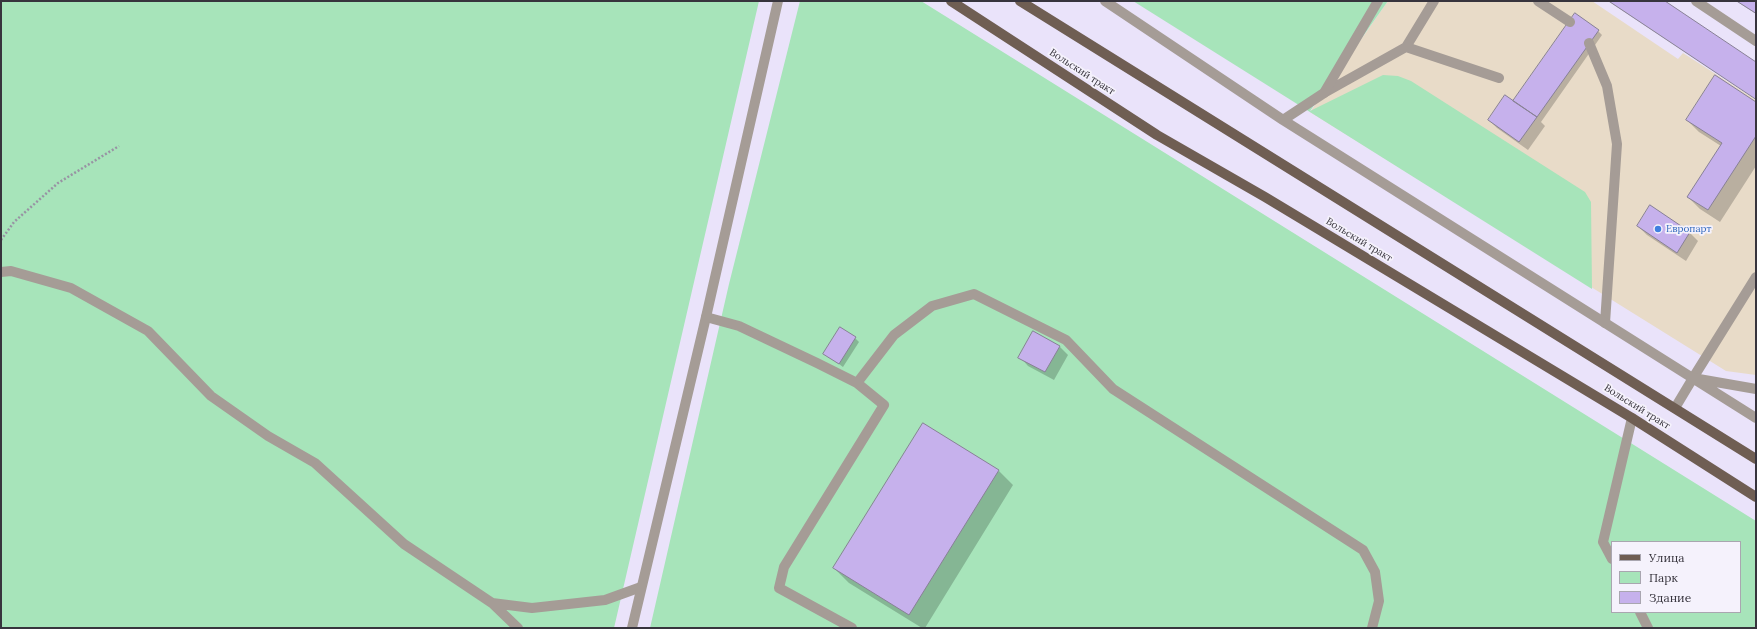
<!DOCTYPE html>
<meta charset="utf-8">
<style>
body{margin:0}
#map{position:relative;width:1757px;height:629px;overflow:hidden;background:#eae3fa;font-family:Lora,serif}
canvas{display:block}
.frame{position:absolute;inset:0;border:2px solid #37343d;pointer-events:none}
.legend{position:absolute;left:1611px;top:541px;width:130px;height:72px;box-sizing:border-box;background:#f5f2fc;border:1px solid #a9a6b0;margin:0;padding:5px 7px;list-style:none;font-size:12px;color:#37343d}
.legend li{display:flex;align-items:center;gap:8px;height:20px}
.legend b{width:20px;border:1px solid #a9a6b0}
</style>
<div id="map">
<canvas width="1757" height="629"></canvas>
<div class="frame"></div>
<ul class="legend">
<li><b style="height:5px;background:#6f5e53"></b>Улица</li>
<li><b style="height:11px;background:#a7e4ba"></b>Парк</li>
<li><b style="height:11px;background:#c6b1ec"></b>Здание</li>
</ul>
</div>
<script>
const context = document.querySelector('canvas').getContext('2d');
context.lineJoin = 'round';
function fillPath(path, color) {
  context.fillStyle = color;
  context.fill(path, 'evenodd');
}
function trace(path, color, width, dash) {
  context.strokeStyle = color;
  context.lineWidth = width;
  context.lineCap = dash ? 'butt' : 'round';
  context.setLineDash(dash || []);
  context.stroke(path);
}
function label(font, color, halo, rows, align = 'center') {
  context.font = font + ' Lora,serif';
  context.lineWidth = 3.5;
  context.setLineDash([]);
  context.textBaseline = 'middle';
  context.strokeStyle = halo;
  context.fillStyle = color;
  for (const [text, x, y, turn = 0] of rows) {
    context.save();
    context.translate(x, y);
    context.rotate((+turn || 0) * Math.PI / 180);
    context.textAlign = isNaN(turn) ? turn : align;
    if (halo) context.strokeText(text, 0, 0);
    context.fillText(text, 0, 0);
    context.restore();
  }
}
fillPath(new Path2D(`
 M1388,1H1592L1678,59L1683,53L1756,100V375L1726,371L1310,112Z`), '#e8dbc8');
fillPath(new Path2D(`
 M1,1H759L614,628H1Z
 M800,1H921L1756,521V628H650L729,284ZM1612,542H1740V612H1612Z
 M1133,1H1388L1310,111L1383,75L1398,76L1411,81L1585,192L1591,202L1592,289Z`), '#a7e4ba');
fillPath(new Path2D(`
 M1608,1H1663L1756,63V99Z
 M1736,1H1756V14Z
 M1598,31L1602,35L1541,122L1545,126L1528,150L1497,128L1489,120L1514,102Z
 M1756,103V166L1720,222L1700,209L1688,197L1721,146L1699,132L1687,120Z
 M1651,207L1690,233L1698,241L1686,261L1647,235L1638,226Z
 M1034,332L1060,347L1068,355L1054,380L1028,366L1020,357Z
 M855,338L859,342L843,367L824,353Z
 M999,471L1013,485L925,628H922L849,583L834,568Z`), '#0003');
const building = new Path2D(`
 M1609,1H1665L1756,62V99Z
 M1737,1H1756V13Z
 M1575,13L1599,30L1537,117L1513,101Z
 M1715,75L1756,102V136L1708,210L1687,197L1722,143L1686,120Z
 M1505,95L1537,117L1519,142L1488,120Z
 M1650,205L1690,232L1677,253L1637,226Z
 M840,327L856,337L839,364L823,354Z
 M1033,331L1060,346L1045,372L1018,358Z
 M923,423L999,470L909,615L833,568Z`);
fillPath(building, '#c6b1ec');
trace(building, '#888196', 1);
trace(new Path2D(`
 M1,240L14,222L58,183L119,146`), '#9893a3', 2.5, [2, 2]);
trace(new Path2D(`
 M1538,1L1570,22
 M1696,1L1756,41
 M1589,43L1607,86L1617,144L1605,323
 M1406,47L1499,78
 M1324,93L1406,47L1434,1
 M1,272L11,271L71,288L148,331L211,396L268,436L315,463L404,544L492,603L532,608L605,600L641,587
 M706,317L739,326L817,363L857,383L884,405L784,567L779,588L852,628
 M1693,378L1756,277
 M857,383L894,335L932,306L974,294L1066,340L1113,389L1363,550L1375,572L1379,601L1372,628
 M1612,559L1603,542L1632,418
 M492,603L518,628
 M1640,612L1648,628`), '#a59c96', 10);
trace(new Path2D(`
 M1105,1L1283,120L1756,418
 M1283,120L1324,93L1378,1
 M1675,408L1693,378L1756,389
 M632,628L706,317L778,1`), '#a59c96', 10);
trace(new Path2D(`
 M951,1L1157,135L1265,197L1632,418L1756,497
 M1020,1L1756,459`), '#6f5e53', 10);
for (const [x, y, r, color] of [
 [1658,229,4,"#3f7fe0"]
]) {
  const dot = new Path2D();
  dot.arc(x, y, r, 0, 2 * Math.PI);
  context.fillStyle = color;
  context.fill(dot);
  trace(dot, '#f5f2fc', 1.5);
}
label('10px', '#37343d', '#f5f2fc', [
 ["Вольский тракт",1082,72,33],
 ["Вольский тракт",1359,240,31],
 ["Вольский тракт",1637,407,32]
]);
label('10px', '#366cbe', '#f5f2fc', [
 ["Европарт",1666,229]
], 'left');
</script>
